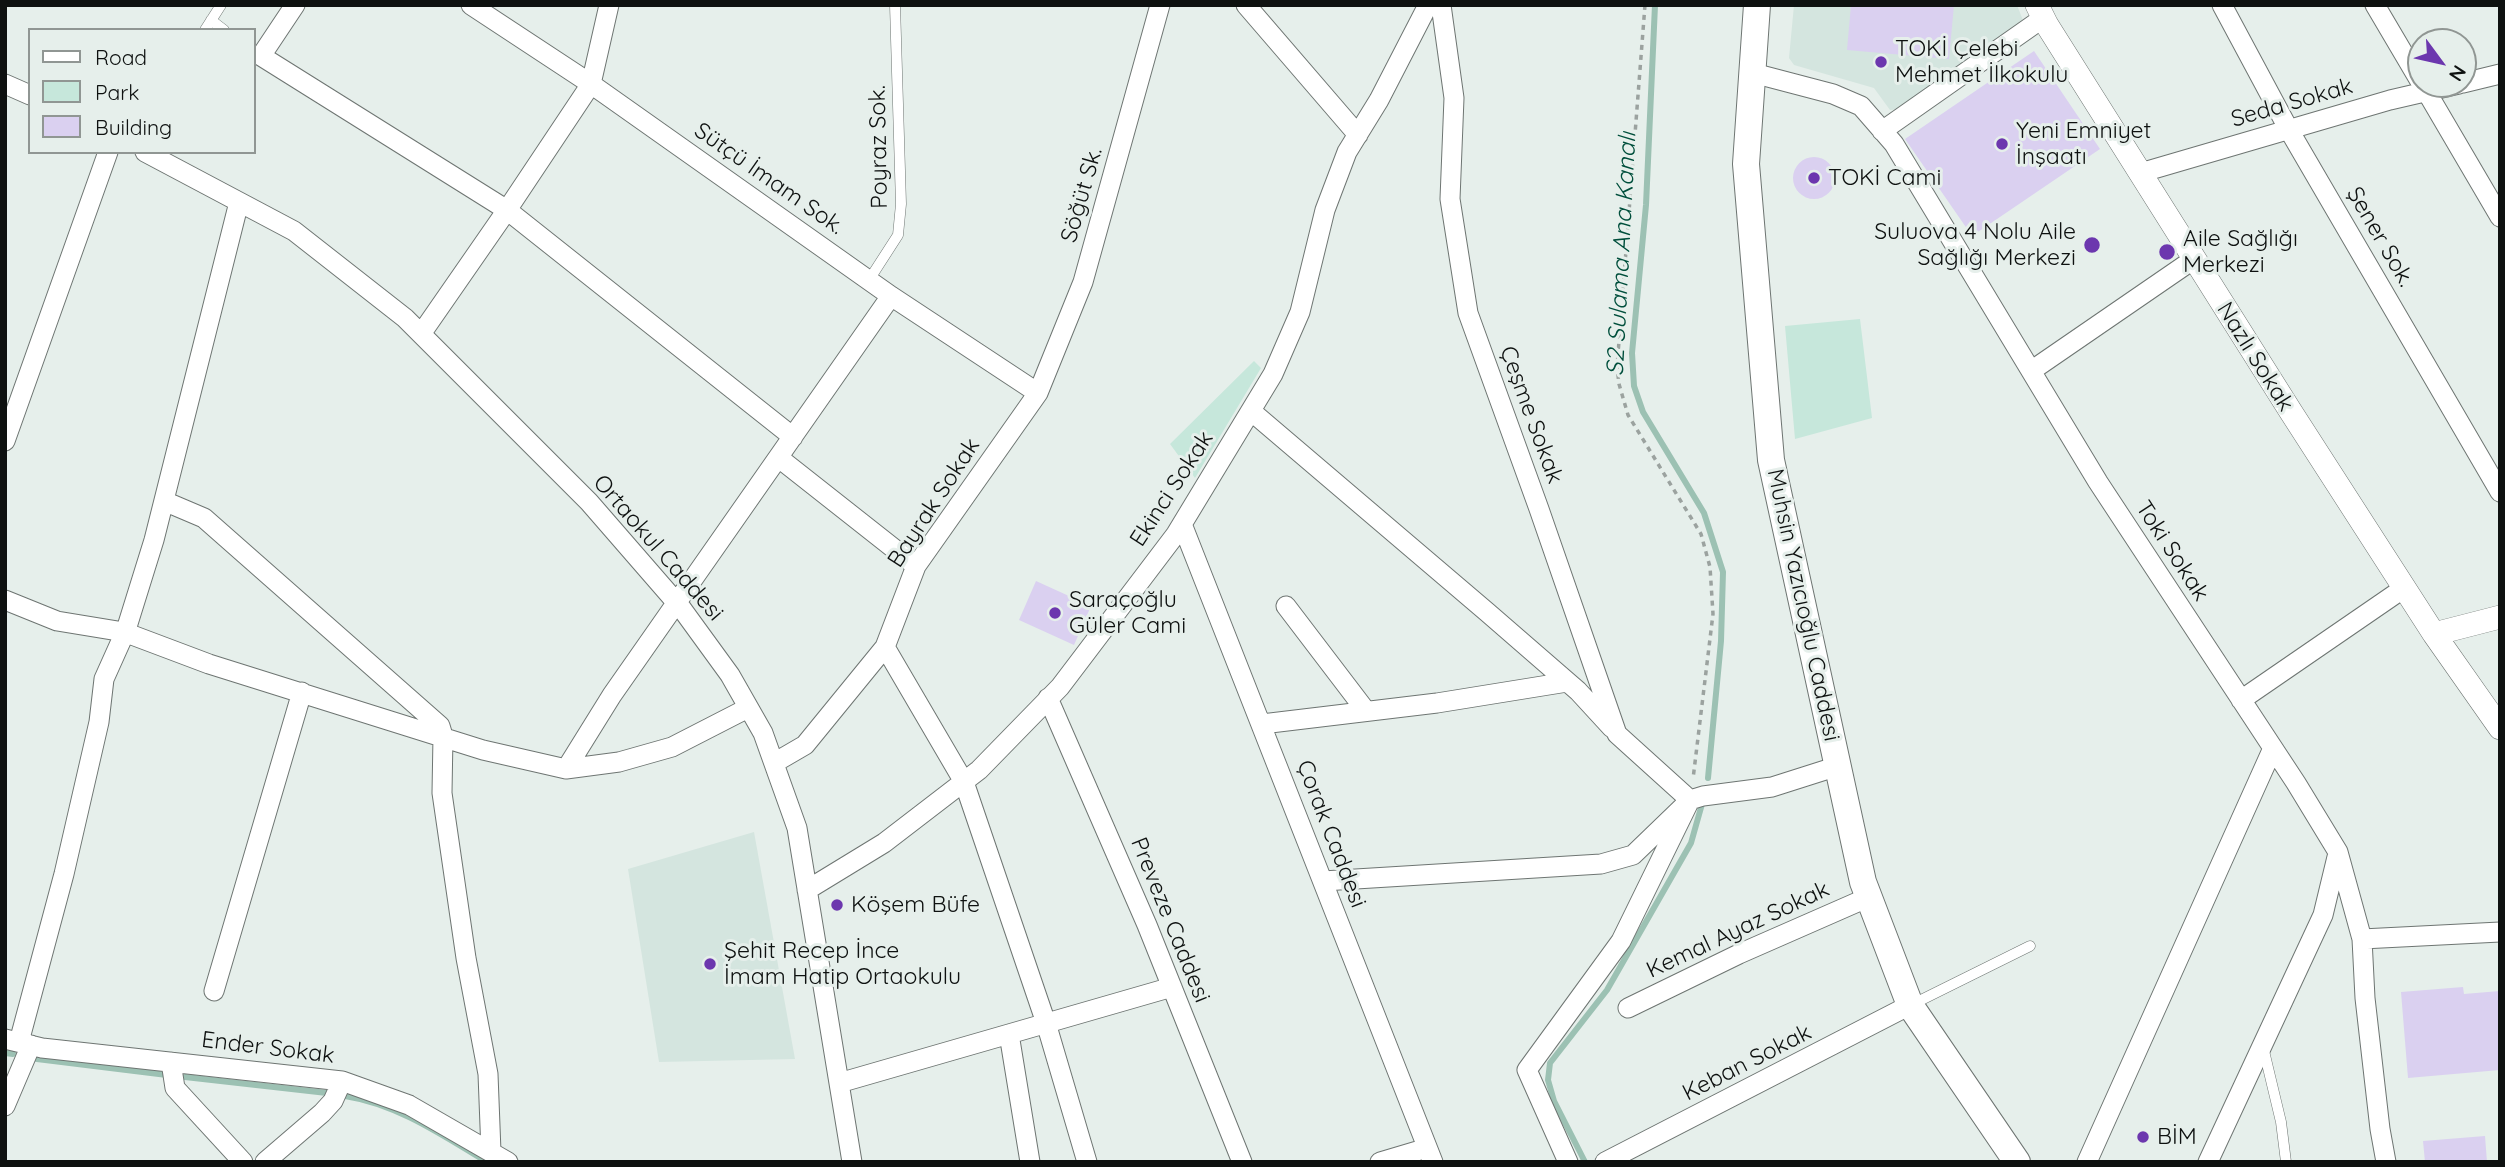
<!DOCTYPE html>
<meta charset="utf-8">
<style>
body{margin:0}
#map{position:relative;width:2505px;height:1167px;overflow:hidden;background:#e6efeb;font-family:Quicksand,sans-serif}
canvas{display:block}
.frame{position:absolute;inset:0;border:7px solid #0e1110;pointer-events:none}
.legend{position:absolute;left:28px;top:28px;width:228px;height:126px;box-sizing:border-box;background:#e6efeb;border:2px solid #909693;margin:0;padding:9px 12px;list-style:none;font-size:21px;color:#0e1110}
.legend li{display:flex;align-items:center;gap:14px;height:35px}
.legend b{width:35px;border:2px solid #909693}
.north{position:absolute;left:2407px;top:28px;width:70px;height:70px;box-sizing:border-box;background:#e6efeb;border:2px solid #909693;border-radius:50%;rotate:123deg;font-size:19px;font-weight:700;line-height:28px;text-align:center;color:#0e1110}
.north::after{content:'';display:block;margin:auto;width:24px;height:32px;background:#6c37ae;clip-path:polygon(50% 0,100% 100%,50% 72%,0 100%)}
</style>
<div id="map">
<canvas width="2505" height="1167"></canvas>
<div class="frame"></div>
<ul class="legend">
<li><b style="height:9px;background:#fff"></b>Road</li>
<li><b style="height:19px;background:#c6e7db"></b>Park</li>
<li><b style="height:19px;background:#dad0f0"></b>Building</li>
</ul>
<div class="north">N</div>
</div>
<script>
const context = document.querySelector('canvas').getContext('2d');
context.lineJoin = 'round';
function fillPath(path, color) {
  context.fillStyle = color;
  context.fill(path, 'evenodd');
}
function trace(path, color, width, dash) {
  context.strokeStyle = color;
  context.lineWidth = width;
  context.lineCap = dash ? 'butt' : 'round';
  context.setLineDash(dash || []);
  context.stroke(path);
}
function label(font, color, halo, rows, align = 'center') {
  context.font = font + ' Quicksand,sans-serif';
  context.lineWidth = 6;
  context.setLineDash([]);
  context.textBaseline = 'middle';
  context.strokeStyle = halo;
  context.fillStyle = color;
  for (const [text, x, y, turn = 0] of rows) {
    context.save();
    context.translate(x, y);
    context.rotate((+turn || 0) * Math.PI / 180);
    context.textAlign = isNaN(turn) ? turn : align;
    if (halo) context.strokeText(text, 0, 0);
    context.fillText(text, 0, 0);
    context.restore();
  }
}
fillPath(new Path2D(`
 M1794,5H2017L2024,23L1902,109L1890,110L1874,88L1794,65L1789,58Z
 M754,832L795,1059L659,1062L628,869Z`), '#d4e5df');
fillPath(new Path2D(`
 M1860,319L1872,418L1795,439L1785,326Z
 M1254,361L1261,368L1195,478L1170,444Z`), '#c6e7db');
trace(new Path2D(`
 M1655,5L1646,205L1632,353L1634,386L1643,412L1704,513L1723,572L1721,641L1708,778
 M5,1053L13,1054
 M37,1059L167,1075
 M185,1077L327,1093
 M345,1096C397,1104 442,1135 487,1162
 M1585,1162L1554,1101L1548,1080L1550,1063L1607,990L1691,843L1702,804`), '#9cc1b3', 6);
fillPath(new Path2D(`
 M1851,5H1954L1949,59L1847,50Z
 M2034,51L2100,149L1972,236L1905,139Z
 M1793 178a21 21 0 1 1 42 0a21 21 0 1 1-42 0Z
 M1036,581L1091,606L1074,645L1019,620Z
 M2463,987L2464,994L2500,991V1070L2408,1078L2401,992Z
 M2485,1136L2487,1162H2425L2423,1141Z`), '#dad0f0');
const service = new Path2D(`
 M211,20L224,30
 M205,30L221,5
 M869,280L898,235L901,204L895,5
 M1911,1005L2030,946
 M2264,1051L2281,1122L2286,1162`);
const minor = new Path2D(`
 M295,5L261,56L507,210L793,437
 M471,5L591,84L891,296L1038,393
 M1246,5L1358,135
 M1441,5L1454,98L1450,199L1468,313L1539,509L1617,734L1690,800L1621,941L1527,1070L1568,1162
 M2222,5L2289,130L2500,492
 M2375,5L2421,83
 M1753,73L1833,94L1861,106L1894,144L2098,482L2296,783L2338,852L2362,939L2365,998L2380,1129L2386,1162
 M2463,83L2500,74
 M5,84L30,95
 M2422,84L2500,217
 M1882,131L2043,18
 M145,152L294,231L405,318L589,502L682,609L730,675L763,733L797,828L852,1162
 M2140,173L2390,100L2459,84
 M421,334L507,210L591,84L609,5
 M2031,371L2194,259
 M1251,411L1487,612L1578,691L1612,728
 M5,441L108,152
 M779,458L916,566
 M164,501L204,518L440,726L443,736L442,793L466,958L488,1074L491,1152
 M1182,524L1433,1162
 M5,600L57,621L124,632L209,664L483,750L566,769L619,762L672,747L748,708
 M1286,606L1366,711
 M885,647L916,566L1038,393L1083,282L1160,5
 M1048,698L1147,925L1242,1162
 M2241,700L2404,588
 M1262,724L1437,703L1567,682
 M774,763L805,745L885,647L964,782L1046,1023L1087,1162
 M566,769L612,695L891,296
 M1323,881L1601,864L1633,855L1690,800L1703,796L1772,787L1838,766
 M807,890L884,843L979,770L1060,687L1176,534L1273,374L1300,312L1325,210L1347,152L1379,100L1428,5
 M2362,939L2500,932
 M214,991L302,692
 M1628,1008L1739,954L1869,897
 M1009,1034L1030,1162
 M5,1039L42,1048L342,1081L409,1105L508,1162
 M19,1042L64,874L99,722L104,679L126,630L154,540L239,202
 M171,1062L175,1088L243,1162
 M839,1083L1172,987
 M5,1106L31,1045
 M265,1162L322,1113L333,1101L342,1081
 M1380,1162L1427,1148
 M1605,1162L1910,1005
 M2087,1162L2273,748
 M2208,1162L2323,915L2337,857`);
const tertiary = new Path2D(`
 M2037,5L2047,25L2291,412L2434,634L2500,728
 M2434,634L2500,617`);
const secondary = new Path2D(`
 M1757,5L1746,164L1771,460L1863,882L1910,1005L2017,1162`);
trace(service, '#6e7572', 11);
trace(minor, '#6e7572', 21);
trace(tertiary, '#6e7572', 24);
trace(secondary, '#6e7572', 28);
trace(new Path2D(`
 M1645,5L1617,367L1619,384L1628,415L1701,534L1710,567L1713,614L1693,779`), '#9ba29f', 3.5, [5, 5]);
trace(service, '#fff', 10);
trace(minor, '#fff', 19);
trace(tertiary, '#fff', 23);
trace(secondary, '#fff', 26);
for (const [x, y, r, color] of [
 [1881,62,7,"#6c37ae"],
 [2002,144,7,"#6c37ae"],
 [1814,178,7,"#6c37ae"],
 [2092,245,9,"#6c37ae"],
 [2167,252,9,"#6c37ae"],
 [1055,613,7,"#6c37ae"],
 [837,905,7,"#6c37ae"],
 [710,964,7,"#6c37ae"],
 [2143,1137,7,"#6c37ae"]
]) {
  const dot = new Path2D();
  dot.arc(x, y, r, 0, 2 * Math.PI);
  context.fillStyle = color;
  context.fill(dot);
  trace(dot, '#e6efeb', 2.5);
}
label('23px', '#0e1110', '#e6efeb', [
 ["TOKİ Çelebi",1895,49],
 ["Mehmet İlkokulu",1895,75],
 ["Yeni Emniyet",2016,131],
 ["İnşaatı",2016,157],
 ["TOKİ Cami",1828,178],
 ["Suluova 4 Nolu Aile",2076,232,"right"],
 ["Sağlığı Merkezi",2076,258,"right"],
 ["Aile Sağlığı",2183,239],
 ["Merkezi",2183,265],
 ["Saraçoğlu",1069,600],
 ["Güler Cami",1069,626],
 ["Köşem Büfe",851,905],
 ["Şehit Recep İnce",724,951],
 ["İmam Hatip Ortaokulu",724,977],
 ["BİM",2157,1137]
], 'left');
label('23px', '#0e1110', '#e6efeb', [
 ["Seda Sokak",2292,103,-16],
 ["Poyraz Sok.",879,147,-91],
 ["Sütçü İmam Sok.",769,179,35],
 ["Söğüt Sk.",1082,195,-74],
 ["Şener Sok.",2380,237,60],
 ["Nazlı Sokak",2255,357,58],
 ["Çeşme Sokak",1531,415,70],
 ["Ekinci Sokak",1172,489,-57],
 ["Bayrak Sokak",934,503,-57],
 ["Ortaokul Caddesi",658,548,49],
 ["Toki Sokak",2172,551,57],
 ["Muhsin Yazıcıoğlu Caddesi",1803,605,78],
 ["Çorak Caddesi",1331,834,69],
 ["Preveze Caddesi",1170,920,68],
 ["Kemal Ayaz Sokak",1738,930,-25],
 ["Ender Sokak",268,1048,7],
 ["Keban Sokak",1747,1063,-27]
]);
label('italic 24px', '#004f3c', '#e6efeb', [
 ["S2 Sulama Ana Kanalı",1622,254,-87]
]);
</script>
